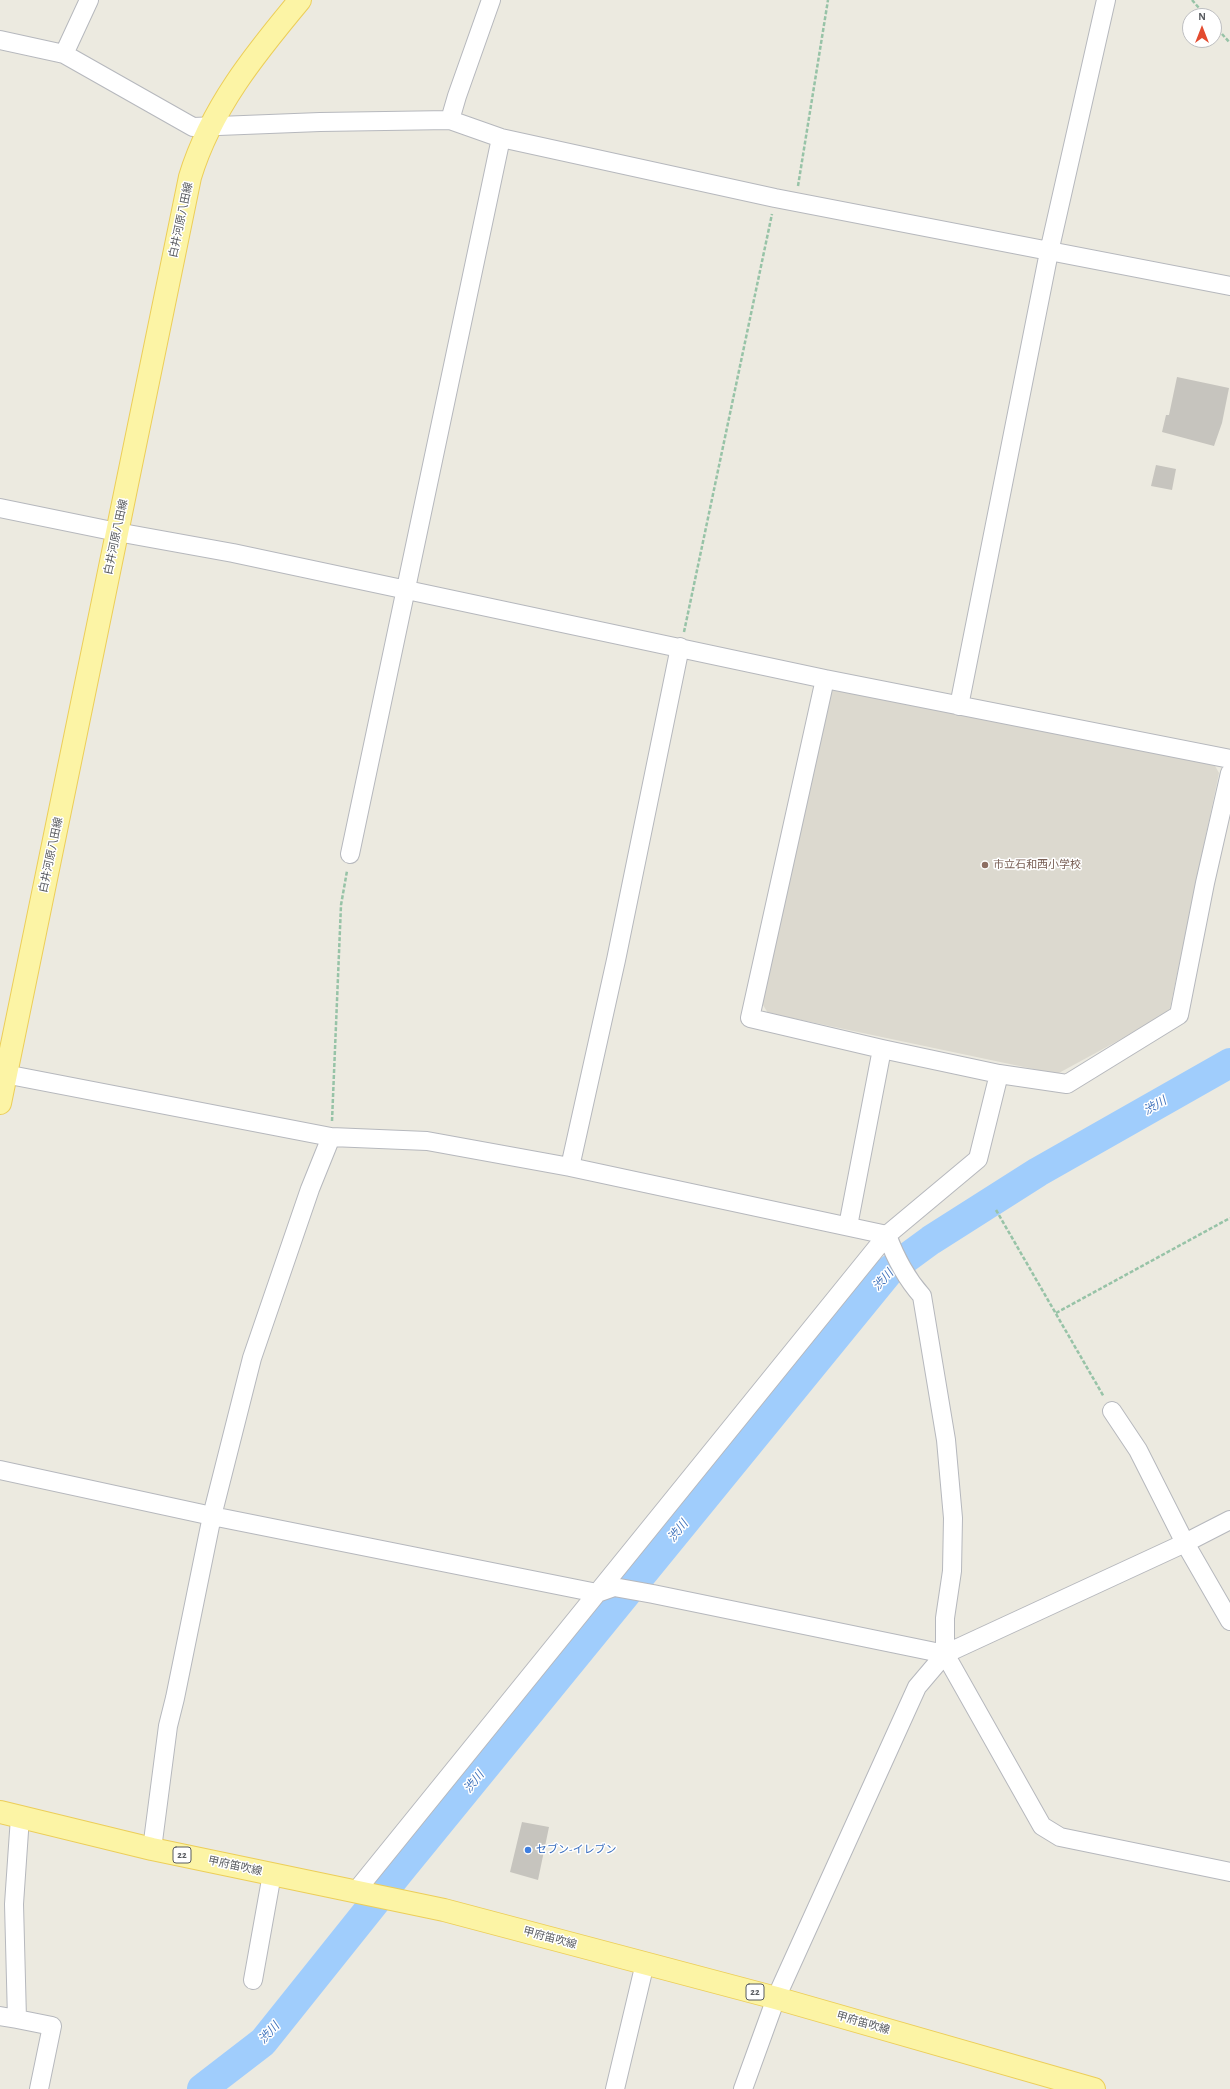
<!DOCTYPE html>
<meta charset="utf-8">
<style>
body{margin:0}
#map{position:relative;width:1230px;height:2089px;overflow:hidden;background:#eceae0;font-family:"Alegreya Sans",sans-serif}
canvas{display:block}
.north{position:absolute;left:1182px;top:8px;width:40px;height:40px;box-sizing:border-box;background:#fff;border:1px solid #bdbec0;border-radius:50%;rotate:0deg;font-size:11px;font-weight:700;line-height:16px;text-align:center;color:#595c61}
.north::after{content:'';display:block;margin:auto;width:14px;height:18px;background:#e34b2f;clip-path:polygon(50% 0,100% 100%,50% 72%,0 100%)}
</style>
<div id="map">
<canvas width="1230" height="2089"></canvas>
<div class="north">N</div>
</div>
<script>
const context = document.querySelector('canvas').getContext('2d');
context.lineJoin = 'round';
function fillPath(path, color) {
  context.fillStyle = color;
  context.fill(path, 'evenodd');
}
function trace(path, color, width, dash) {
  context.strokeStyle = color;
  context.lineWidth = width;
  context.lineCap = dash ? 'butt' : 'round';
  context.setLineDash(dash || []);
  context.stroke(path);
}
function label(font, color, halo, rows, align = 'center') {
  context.font = font + ' "Alegreya Sans","Noto Sans JP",sans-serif';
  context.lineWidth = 3;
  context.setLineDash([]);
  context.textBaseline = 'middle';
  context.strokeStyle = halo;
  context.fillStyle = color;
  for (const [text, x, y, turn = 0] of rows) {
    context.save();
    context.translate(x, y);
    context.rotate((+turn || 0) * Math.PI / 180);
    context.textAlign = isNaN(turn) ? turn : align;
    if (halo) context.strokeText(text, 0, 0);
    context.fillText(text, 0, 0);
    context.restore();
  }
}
fillPath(new Path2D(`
 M839,687L1214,764L1219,773L1169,1013L1057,1074L768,1013L761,1002L829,693Z`), '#dcd9cf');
trace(new Path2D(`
 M202,2089L263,2042L399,1872L890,1270L931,1240L1038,1172L1230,1063`), '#a0cdfc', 30);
fillPath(new Path2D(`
 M1177,377L1229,388L1222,423L1214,446L1162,432L1166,415H1169Z
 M1156,465L1176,469L1172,490L1151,486Z
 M522,1822L549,1827L538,1880L510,1872Z`), '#c6c4be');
const minor = new Path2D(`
 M0,40L64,54L193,127L320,122L450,120L501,138L775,198L1230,286
 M64,54L89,0
 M450,120L457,96L491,0
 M0,508L117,532L233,553L825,679L1230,759
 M825,679L750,1018L882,1049L999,1074L1067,1084L1179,1015L1205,883L1230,773
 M959,706L1049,252L1106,0
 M350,854L501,138
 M0,1073L331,1137L427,1141L570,1167L887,1235
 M570,1167L616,960L680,647
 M848,1226L882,1049
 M887,1235C895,1257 906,1278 922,1296L946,1440L953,1518L952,1571L945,1618V1654L1042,1826L1060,1837L1230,1872
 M1112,1411L1138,1450L1185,1543L1230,1621
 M0,1470L212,1516L597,1593L614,1587L653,1594L945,1654
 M20,1817L14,1904L17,2019L52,2026L39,2089
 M152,1849L168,1726L175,1698L212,1516L252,1358L310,1189L331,1137
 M356,1891L887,1235L978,1159L999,1074
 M253,1980L272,1874
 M0,2016L17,2019
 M615,2089L645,1963
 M743,2089L776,1998L917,1687L945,1654L1185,1543L1230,1520`);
const major = new Path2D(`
 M0,1103L190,177C211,108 255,54 300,0
 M0,1812L152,1849L444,1910L776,1998L1094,2089`);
trace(minor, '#b6b8bd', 20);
trace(major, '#ecce59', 24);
trace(new Path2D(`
 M1192,0L1206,16
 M1214,25L1230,43
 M798,186L828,0
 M684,632L772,214
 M332,1121L341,905L347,871
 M996,1210L1104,1397
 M1056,1313L1230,1218`), '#97c3a7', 2.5, [4, 2]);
trace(minor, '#fff', 18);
trace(major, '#fcf4a5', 22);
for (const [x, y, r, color] of [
 [985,865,4,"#8d6e63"],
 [528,1850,4,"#3f7fe0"]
]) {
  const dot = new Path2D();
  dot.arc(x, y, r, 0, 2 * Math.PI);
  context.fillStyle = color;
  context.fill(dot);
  trace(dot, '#fff', 1.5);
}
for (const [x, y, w] of [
 [182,1855,18],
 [755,1992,18]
]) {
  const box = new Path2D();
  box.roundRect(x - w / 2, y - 8, w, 16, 3);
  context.fillStyle = '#fff';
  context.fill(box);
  trace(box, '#595c61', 1);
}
label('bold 10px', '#595c61', null, [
 ["22",182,1855],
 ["22",755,1992]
]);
label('11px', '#595c61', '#fff', [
 ["白井河原八田線",181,220,-78],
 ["白井河原八田線",116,537,-78],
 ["白井河原八田線",51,855,-78],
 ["甲府笛吹線",235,1866,12],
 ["甲府笛吹線",550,1938,15],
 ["甲府笛吹線",863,2023,16]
]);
label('11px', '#785e54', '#fff', [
 ["市立石和西小学校",993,865]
], 'left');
label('11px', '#366cbe', '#fff', [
 ["セブン-イレブン",536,1850]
], 'left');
label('italic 12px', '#4476be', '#fff', [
 ["渋川",1155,1106,-30],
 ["渋川",883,1280,-48],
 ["渋川",678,1531,-51],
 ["渋川",474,1782,-51],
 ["渋川",269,2033,-48]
]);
</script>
